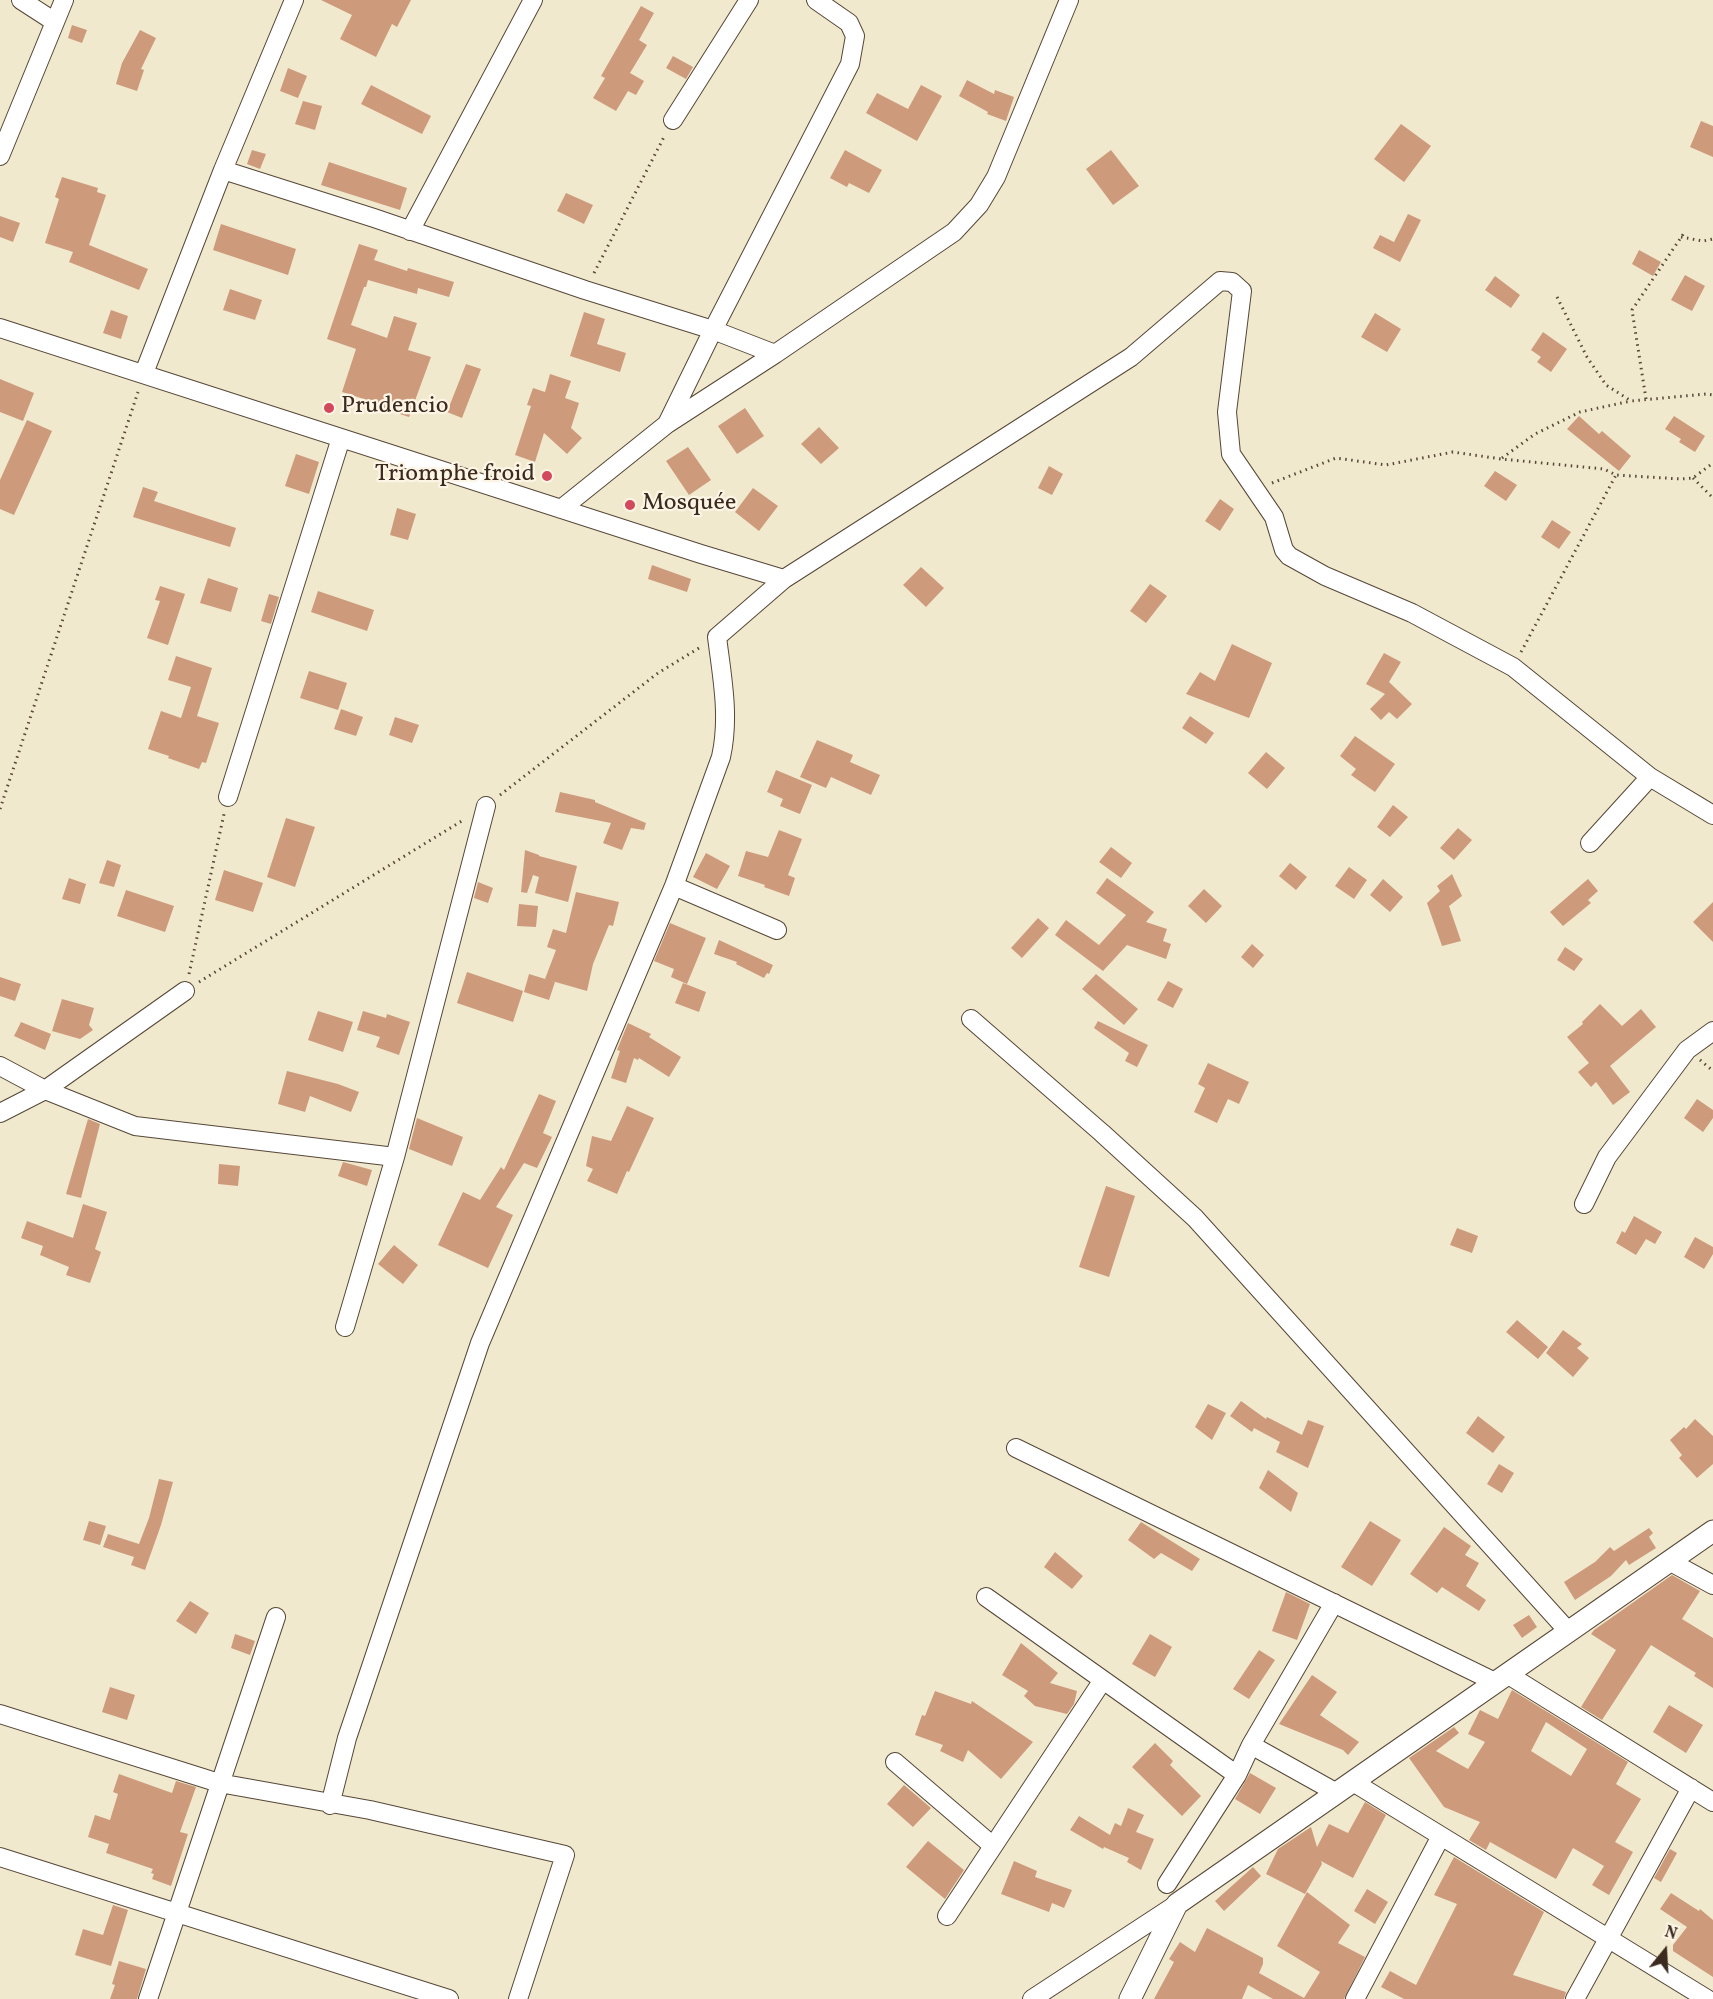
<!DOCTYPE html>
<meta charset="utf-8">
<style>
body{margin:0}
#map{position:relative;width:1713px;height:1999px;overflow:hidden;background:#f1e9cd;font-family:Vollkorn,serif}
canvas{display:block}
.north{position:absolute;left:1635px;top:1921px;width:60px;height:60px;-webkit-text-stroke:4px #fcf5e5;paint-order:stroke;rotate:18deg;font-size:16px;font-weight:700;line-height:24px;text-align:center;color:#3b2a1e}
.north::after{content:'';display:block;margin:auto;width:21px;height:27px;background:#3b2a1e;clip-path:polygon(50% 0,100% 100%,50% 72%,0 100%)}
</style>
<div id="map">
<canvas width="1713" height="1999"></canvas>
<div class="north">N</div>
</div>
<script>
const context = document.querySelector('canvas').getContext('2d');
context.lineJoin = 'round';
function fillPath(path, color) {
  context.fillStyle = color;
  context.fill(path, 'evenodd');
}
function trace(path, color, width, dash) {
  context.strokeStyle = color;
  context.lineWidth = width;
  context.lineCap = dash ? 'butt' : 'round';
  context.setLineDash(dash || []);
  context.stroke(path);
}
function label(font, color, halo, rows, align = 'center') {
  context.font = font + ' Vollkorn,serif';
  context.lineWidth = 4.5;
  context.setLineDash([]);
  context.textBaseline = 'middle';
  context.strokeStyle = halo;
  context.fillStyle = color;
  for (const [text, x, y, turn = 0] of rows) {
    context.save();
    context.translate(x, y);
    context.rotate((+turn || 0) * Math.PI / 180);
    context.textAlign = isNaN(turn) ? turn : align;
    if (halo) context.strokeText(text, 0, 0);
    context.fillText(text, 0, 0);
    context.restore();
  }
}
fillPath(new Path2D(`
 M321,0H411L397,27L392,24L376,57L340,39L352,15Z
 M641,6L654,13L639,40L647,45L630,73L644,81L636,95L628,91L616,111L593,98L605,78L601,76Z
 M72,25L87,30L82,43L68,38Z
 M140,30L156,38L141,69L144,70L137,91L116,84L122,63Z
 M673,56L693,67L686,79L666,68Z
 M288,68L307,76L298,98L280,91Z
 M967,80L994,94L995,90L1014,97L1006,121L987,114L988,112L959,96Z
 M371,85L431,116L422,134L361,104Z
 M921,85L942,96L917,141L866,113L877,93L908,109Z
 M303,101L322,106L315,130L295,124Z
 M1701,121L1713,126V157L1690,147Z
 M1401,124L1431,146L1404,182L1374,159Z
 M252,150L266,154L260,169L247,164Z
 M845,150L882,170L869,193L849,183L847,187L830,178Z
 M1111,150L1139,186L1113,205L1086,169Z
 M329,162L407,188L400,210L321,185Z
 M62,177L98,188L97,192L106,195L89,245L148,269L139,290L69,262L73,252L45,243L59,199L55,197Z
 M566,193L593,205L584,224L557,211Z
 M1408,214L1421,220L1400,262L1373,248L1380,235L1394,242Z
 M0,216L20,223L13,242L0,237Z
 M221,224L296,249L288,275L213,250Z
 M359,244L378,250L374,260L407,271L408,268L454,282L449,297L418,288L417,294L368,280L366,287H364L351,325L387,338L394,316L417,323L408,350L431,357L409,417L366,403L367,400L342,392L356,349L327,339Z
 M1639,250L1661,262L1653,276L1632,264Z
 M1685,275L1705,286L1692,311L1671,300Z
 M1495,276L1520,295L1511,308L1485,290Z
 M230,289L262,300L255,320L223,310Z
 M111,310L128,316L121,339L103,333Z
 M584,312L605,319L597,344L626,353L620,372L570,356Z
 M1375,313L1401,329L1387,352L1361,337Z
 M1543,332L1567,349L1551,372L1537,362L1541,357L1531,350Z
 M466,364L481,369L462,418L447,412Z
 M550,374L571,381L565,398L579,403L571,428L582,438L567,454L544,433L535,462L515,455L531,406L527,405L533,388L545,392Z
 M0,379L34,393L23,421L0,412Z
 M745,408L764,436L737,454L718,426Z
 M1579,416L1599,434L1602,431L1631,456L1619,471L1567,429Z
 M1674,416L1705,436L1695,452L1679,442L1681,439L1665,429Z
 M27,420L52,431L14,515L0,509V480Z
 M819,427L839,448L821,464L801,444Z
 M688,447L711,480L689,495L666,461Z
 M296,454L319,462L309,494L285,486Z
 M1049,466L1063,474L1052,495L1038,488Z
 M1495,471L1517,485L1506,501L1484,486Z
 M143,487L158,492L154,501L236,528L230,547L133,517Z
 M753,488L778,506L759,531L735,512Z
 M1220,499L1234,509L1220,531L1205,521Z
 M397,508L416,514L408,540L390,535Z
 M1552,520L1571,532L1559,549L1541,537Z
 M652,565L691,579L687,592L648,579Z
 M921,567L944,588L926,607L903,585Z
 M208,578L238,588L231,612L200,603Z
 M1150,584L1167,596L1146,623L1130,611Z
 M160,586L185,594L168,645L147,638L160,601L155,600Z
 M318,591L374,610L367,631L311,612Z
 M269,594L279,597L271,624L261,621Z
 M1232,644L1272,663L1249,718L1186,694L1200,672L1215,681Z
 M1384,653L1401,662L1389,682L1412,704L1397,719L1389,712L1381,720L1370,709L1385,694L1366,684Z
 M176,656L212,668L197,716L219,723L206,763L202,762L199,769L168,758L169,756L148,749L161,711L181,718L191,687L168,680Z
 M309,671L347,683L338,710L300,698Z
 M341,709L363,717L356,736L334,729Z
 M1190,716L1214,733L1206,744L1182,728Z
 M395,717L419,725L412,743L389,735Z
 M1355,736L1395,764L1375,792L1351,775L1356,769L1340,756Z
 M817,740L853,755L850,762L880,775L871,795L831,777L826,788L800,777Z
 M1266,752L1285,768L1267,789L1248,773Z
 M776,770L812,785L800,814L780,806L783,799L767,792Z
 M560,792L595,800V802L646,823L644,830L631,828L622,850L603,843L611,823L555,812Z
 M1393,805L1408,817L1390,837L1377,827Z
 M286,818L315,827L295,887L267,877Z
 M1458,828L1472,840L1454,860L1440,848Z
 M779,830L802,839L788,875L795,878L789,896L764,887L765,885L738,876L746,851L768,857Z
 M1111,847L1132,863L1121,878L1099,862Z
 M525,850L539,855V856L577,866L568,902L535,893L539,877L533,875L527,893L521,892Z
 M706,853L730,866L717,889L693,877Z
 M107,860L121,865L114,887L99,883Z
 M1290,863L1307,877L1296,890L1279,876Z
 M1349,867L1367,880L1354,899L1335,886Z
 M224,870L263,883L253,912L215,900Z
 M1452,874L1462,896L1449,906L1461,941L1442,946L1427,903L1440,891L1437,886Z
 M69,878L86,884L80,904L62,899Z
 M1107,878L1154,912L1146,922L1167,929L1163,941L1171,944L1166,959L1127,945L1103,971L1055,935L1066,920L1099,945L1126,915L1096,893Z
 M1383,879L1403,897L1390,912L1370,895Z
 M1588,879L1598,891L1588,900L1591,903L1563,926L1550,912Z
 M478,882L493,888L488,903L474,898Z
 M1204,889L1222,906L1206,923L1188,906Z
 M126,890L174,906L165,932L117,916Z
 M576,892L619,902L613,926L609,925L593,964L587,991L545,979L556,950L547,947L553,929L566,933Z
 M1713,902V942L1693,922Z
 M519,904L538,906L536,927L517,926Z
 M1038,918L1049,928L1022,958L1011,948Z
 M670,923L706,938L687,984L671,977L674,969L654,961Z
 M719,940L773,965L769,974L767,973L764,978L736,964L737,962L714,954Z
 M1252,944L1264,955L1253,968L1241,957Z
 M1565,947L1583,959L1574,971L1557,960Z
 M467,972L523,991L513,1022L457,1003Z
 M529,974L555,982L549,1000L524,992Z
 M1096,974L1138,1009L1124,1025L1082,989Z
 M0,977L21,984L15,1001L0,996Z
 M1168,981L1183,989L1173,1008L1157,1000Z
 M683,983L706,992L699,1012L675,1003Z
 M62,999L94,1008L89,1025L93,1030L80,1039L52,1031Z
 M1600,1004L1622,1026L1641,1009L1656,1027L1610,1066L1630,1092L1613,1105L1596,1082L1591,1087L1578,1072L1589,1063L1567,1037L1583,1024L1582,1022Z
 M318,1011L353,1022L343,1052L308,1040Z
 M363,1011L386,1018L387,1014L410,1022L399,1055L376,1047L380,1037L357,1030Z
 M1098,1021L1148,1045L1137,1067L1125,1061L1129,1053L1094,1028Z
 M21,1022L51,1034L45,1050L14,1036Z
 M628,1023L651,1034L649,1037L681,1057L669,1077L639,1058L638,1060L634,1058L626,1083L611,1078L620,1051L617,1050Z
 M1208,1063L1249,1082L1239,1104L1228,1099L1217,1123L1194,1112L1205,1088L1198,1084Z
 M287,1071L338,1084L359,1092L351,1112L310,1096L305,1112L278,1104Z
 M539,1094L556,1101L543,1133L552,1137L537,1168L524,1163L496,1207L513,1215L488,1268L438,1245L463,1192L480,1200L501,1167L504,1170Z
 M1697,1099L1713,1110V1118L1703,1132L1684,1118Z
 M627,1106L654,1118L629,1172L627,1171L617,1194L587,1181L593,1169L586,1166L592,1136L611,1141Z
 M417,1118L463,1137L452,1166L409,1149Z
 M88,1119L100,1124L81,1198L66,1194Z
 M343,1162L372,1170L367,1186L338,1176Z
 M219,1164L240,1166L238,1186L218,1184Z
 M1106,1186L1135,1196L1109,1277L1079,1267Z
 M83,1204L107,1212L95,1249L101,1252L90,1283L66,1275L69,1267L40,1255L43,1246L21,1238L27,1221L73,1238Z
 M1634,1216L1662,1232L1655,1244L1646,1239L1636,1255L1616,1243L1622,1231L1625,1233Z
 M1457,1228L1478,1236L1472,1253L1450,1245Z
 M1695,1237L1713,1247V1254L1704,1269L1684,1257Z
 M394,1245L418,1265L403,1284L378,1264Z
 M1517,1320L1548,1347L1538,1359L1506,1332Z
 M1563,1330L1582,1344L1577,1348L1589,1358L1573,1377L1546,1353Z
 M1241,1401L1266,1419L1267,1417L1302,1435L1308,1420L1324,1426L1308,1468L1276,1452L1280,1442L1254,1428L1252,1432L1230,1416Z
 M1208,1404L1226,1413L1212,1440L1195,1427Z
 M1478,1416L1505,1437L1493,1453L1466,1433Z
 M1695,1419L1713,1436V1464L1697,1478L1679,1458L1682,1455L1670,1440L1684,1427L1686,1429Z
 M1499,1464L1514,1473L1502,1493L1487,1484Z
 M1268,1470L1298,1493L1291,1512L1259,1488Z
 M159,1479L173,1482L161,1525L145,1570L131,1565L134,1557L103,1547L108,1534L139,1544L149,1518Z
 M89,1521L106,1526L100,1545L83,1540Z
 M1370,1521L1401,1540L1372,1586L1341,1567Z
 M1141,1522L1200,1559L1192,1571L1161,1553L1154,1559L1128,1540Z
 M1444,1527L1471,1546L1465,1555L1479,1563L1466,1586L1486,1600L1479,1611L1442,1587L1437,1593L1410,1574Z
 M1649,1528L1653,1533L1649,1537L1656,1548L1629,1565L1626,1560L1611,1576L1575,1600L1564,1582L1595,1562L1610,1547L1614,1551Z
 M1055,1552L1083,1576L1072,1589L1044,1567Z
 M1672,1575L1700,1591L1682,1619L1713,1638V1688L1694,1676L1696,1673L1651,1645L1602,1720L1581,1707L1616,1650L1591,1634L1594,1630Z
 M1286,1592L1310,1604L1297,1640L1272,1631Z
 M190,1601L209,1613L196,1634L176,1621Z
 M1529,1615L1537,1627L1522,1638L1513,1625Z
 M235,1634L255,1641L250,1655L231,1648Z
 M1150,1634L1172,1647L1155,1677L1132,1664Z
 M1021,1643L1058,1673L1050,1683L1077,1691L1074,1704L1067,1714L1035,1706L1024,1696L1028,1691L1002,1675Z
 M1259,1650L1275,1660L1249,1699L1233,1689Z
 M1312,1675L1337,1692L1320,1715L1359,1742L1348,1755L1343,1750L1279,1724Z
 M110,1687L135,1695L127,1720L102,1712Z
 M1512,1690L1628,1762L1616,1784L1641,1799L1615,1842L1633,1852L1609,1895L1592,1885L1604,1866L1573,1848L1556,1879L1490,1842L1486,1850L1469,1840L1480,1822L1444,1807L1409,1758L1454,1727L1459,1733L1436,1751L1468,1769L1485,1742L1468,1734L1480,1710L1498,1719ZM1546,1722L1587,1749L1571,1776L1531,1751Z
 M935,1691L971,1704L972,1701L1033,1742L1001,1779L968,1750L963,1762L940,1751L943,1745L915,1735L922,1715L925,1716Z
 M1669,1705L1703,1725L1686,1753L1653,1732Z
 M1155,1743L1173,1761L1170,1765L1201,1796L1182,1816L1132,1767Z
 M1250,1773L1276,1788L1260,1814L1235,1799Z
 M119,1774L172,1793L176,1781L196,1787L180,1832L188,1834L171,1886L152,1879L154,1874L151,1873L153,1869L106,1853L109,1844L88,1837L95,1815L110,1820L118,1794L113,1792Z
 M904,1785L931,1808L913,1827L887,1804Z
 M1365,1802L1386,1815L1353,1878L1321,1861L1322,1864L1305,1894L1266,1874L1278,1849L1311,1827L1317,1847L1329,1824L1348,1833Z
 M1128,1808L1144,1815L1136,1832L1154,1839L1141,1870L1127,1862L1129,1858L1104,1847L1103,1849L1070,1830L1079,1816L1110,1835L1115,1823L1121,1826Z
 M928,1841L964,1870L945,1899L906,1867Z
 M1670,1849L1677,1853L1661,1882L1654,1878Z
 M1454,1857L1544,1912L1513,1975L1566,1992L1564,1999H1404L1381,1987L1390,1971L1416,1985L1457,1904L1434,1895Z
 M1014,1861L1037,1871L1035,1877L1072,1890L1064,1908L1052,1903L1049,1912L1001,1894Z
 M1253,1867L1261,1876L1224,1911L1215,1901Z
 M1367,1889L1388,1902L1375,1924L1354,1911Z
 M1307,1892L1350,1925L1338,1943L1365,1957L1344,1999H1273L1248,1985L1242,1999H1154L1174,1962L1169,1959L1180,1942L1195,1952L1207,1928L1263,1958V1964L1259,1973L1304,1998L1320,1972L1277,1946Z
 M1671,1893L1699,1911L1700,1909L1713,1920V1977L1673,1951V1945L1687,1927L1660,1909Z
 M113,1905L128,1910L111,1966L75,1955L83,1929L103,1935Z
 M119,1961L146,1969L137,1999H110L115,1985L112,1984Z`), '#cd9b7c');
const minor = new Path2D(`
 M21,0L55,22
 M673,120L749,0
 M0,156L64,0
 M223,170L374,218L585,290L713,330L775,354
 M410,231L533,0
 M0,328L701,554L784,579
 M144,373L223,170L294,0
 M667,424L713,330L850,64L855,36L849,23L816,0
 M561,509L667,424L775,354L954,232L979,205L996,177L1069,0
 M228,797L341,438
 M1590,843L1650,777
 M674,886L777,930
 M971,1019L1102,1133L1195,1218L1568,1631
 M0,1066L45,1090L135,1126L395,1157
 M0,1113L45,1090L185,991
 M1584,1204L1607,1157L1687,1050L1713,1031
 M345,1327L395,1157L486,806
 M1016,1448L1495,1682
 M1669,1561L1713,1585
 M986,1597L1237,1775
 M1507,1674L1713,1802
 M0,1714L219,1783L370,1810L565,1855L518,1999
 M1251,1745L1337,1793
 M895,1762L993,1846
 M1353,1782L1707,1999
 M330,1805L347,1738L480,1343L674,886L721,757C730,717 722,677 717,637L784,579L1131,357L1220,281L1232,282L1242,291L1227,412L1231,454L1274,517L1284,550L1289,556L1325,576L1412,613L1513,667L1650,777L1713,815
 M0,1857L449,1999
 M1167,1884L1237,1775L1251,1745L1334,1603
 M947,1916L1103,1680
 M148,1999L276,1617
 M1032,1999L1177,1904
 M1355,1999L1441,1836
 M1575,1999L1691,1788`);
const tertiary = new Path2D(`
 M1130,1999L1177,1904L1713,1531`);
trace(minor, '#564738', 20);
trace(tertiary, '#564738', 23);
trace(new Path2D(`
 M1681,237L1703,241L1713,239
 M594,273L665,135
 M1557,297L1587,357L1606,385L1631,401L1706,394L1713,395
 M1646,399L1632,310L1684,233
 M1502,458L1535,434L1580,412L1631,401
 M1693,478L1713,498
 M1272,483L1336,458L1386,465L1453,452L1501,459L1604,469L1616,475L1681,479L1693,478L1713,463
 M1521,652L1616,475
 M500,795L658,673L699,648
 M0,809L138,392
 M189,974L224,814
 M199,982L465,819
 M1700,1060L1713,1071`), '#564738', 3, [1.5, 4.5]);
trace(minor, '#fff', 18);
trace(tertiary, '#fff', 21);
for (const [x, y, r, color] of [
 [329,408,6,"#d1495b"],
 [547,476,6,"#d1495b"],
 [630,505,6,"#d1495b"]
]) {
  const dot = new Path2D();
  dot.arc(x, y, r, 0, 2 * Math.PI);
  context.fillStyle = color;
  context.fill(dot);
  trace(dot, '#fcf5e5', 2);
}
label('24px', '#3b2a1e', '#fcf5e5', [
 ["Prudencio",341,408],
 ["Triomphe froid",535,476,"right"],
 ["Mosquée",642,505]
], 'left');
</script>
